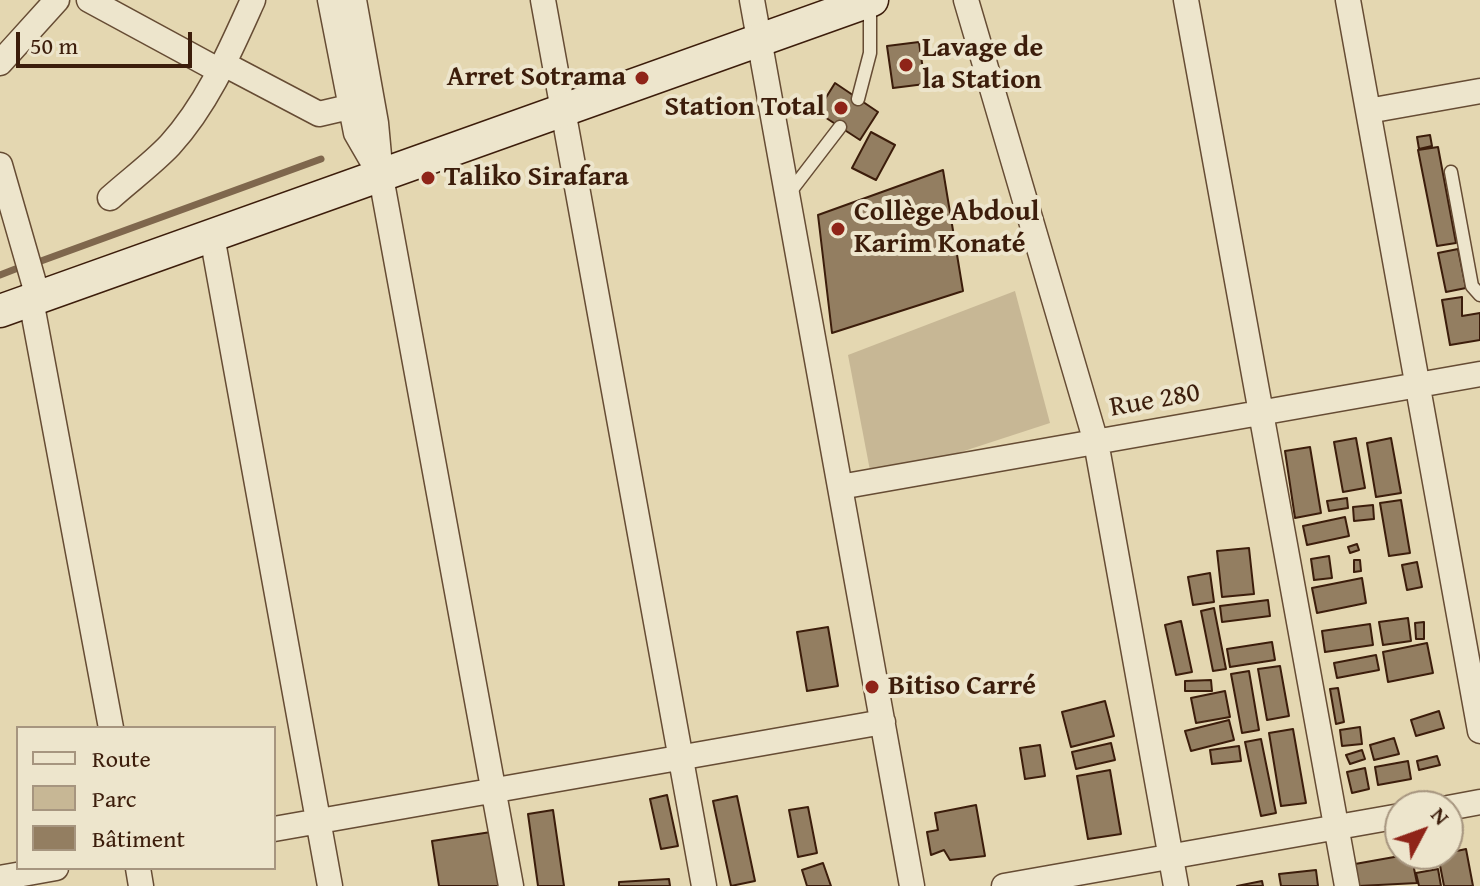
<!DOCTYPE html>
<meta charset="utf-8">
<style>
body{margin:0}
#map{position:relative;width:1480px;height:886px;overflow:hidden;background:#e4d7b1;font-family:"Gentium Book Plus",serif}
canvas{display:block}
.legend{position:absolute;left:16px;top:726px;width:260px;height:144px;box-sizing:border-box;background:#ede5cc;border:2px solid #a6957f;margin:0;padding:10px 14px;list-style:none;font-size:24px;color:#3c1d0b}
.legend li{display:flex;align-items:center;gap:16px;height:40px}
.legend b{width:40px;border:2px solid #a6957f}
.north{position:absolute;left:1384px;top:790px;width:80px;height:80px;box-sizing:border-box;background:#ede5cc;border:2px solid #a6957f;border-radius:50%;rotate:49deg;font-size:22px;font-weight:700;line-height:32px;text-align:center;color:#3c1d0b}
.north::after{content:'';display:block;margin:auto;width:28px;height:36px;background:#8f2418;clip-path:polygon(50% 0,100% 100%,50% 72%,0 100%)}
.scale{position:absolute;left:16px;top:32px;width:176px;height:36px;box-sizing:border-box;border:4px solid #3c1d0b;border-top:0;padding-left:10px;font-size:24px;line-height:28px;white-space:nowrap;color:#3c1d0b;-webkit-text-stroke:6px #ede5cc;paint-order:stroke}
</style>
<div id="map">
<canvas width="1480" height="886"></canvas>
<ul class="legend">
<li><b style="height:10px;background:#ede5cc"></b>Route</li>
<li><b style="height:22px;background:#c7b795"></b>Parc</li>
<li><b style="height:22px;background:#937e61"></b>Bâtiment</li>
</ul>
<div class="north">N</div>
<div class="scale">50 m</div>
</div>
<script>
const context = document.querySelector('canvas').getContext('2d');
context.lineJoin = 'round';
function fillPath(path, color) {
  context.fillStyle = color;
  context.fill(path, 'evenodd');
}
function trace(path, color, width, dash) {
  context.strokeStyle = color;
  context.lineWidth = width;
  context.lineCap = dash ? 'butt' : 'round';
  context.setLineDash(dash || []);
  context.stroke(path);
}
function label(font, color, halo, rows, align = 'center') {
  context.font = font + ' "Gentium Book Plus",serif';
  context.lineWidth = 8;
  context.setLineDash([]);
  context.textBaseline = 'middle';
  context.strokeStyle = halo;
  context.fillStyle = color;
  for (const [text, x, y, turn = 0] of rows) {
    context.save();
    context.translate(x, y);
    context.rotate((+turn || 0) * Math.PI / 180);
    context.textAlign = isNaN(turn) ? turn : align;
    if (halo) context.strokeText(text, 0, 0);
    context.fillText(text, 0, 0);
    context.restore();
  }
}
fillPath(new Path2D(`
 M1015,291L1050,423L872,481L848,355Z`), '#c7b795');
trace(new Path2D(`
 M41,261L321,159
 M0,275L18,268`), '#7f674d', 7);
const building = new Path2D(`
 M919,42L925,84L893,88L887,46Z
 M835,83L878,112L860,140L817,112Z
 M871,132L895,145L876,180L852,168Z
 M1430,135L1432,146L1419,149L1417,137Z
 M1438,147L1456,243L1437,246L1418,150Z
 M943,170L963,291L832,333L818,215Z
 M1458,249L1466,288L1446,292L1438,253Z
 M1462,297V316L1480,313V340L1450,345L1442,300Z
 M1356,438L1365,488L1343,492L1334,442Z
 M1391,438L1401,493L1376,497L1367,443Z
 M1310,447L1321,513L1295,518L1285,451Z
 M1347,498L1348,508L1329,511L1327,501Z
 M1401,500L1410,553L1389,556L1380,503Z
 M1373,505L1374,519L1354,521L1353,507Z
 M1345,517L1349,536L1307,545L1303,526Z
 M1357,544L1359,550L1350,553L1348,547Z
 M1249,548L1254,594L1222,597L1217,551Z
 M1329,556L1332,578L1314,580L1311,559Z
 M1354,560H1360L1361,571L1354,572Z
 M1417,562L1422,587L1407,590L1402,565Z
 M1210,573L1214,602L1193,605L1188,577Z
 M1362,578L1366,603L1317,613L1312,588Z
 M1268,600L1270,616L1222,622L1220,606Z
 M1214,608L1226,669L1213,671L1201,611Z
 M1408,618L1411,641L1383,645L1379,622Z
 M1181,621L1192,672L1176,675L1165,625Z
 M1424,622V639H1416L1415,623Z
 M1370,624L1373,645L1325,652L1322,631Z
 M828,627L838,686L807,691L797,632Z
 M1272,642L1275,660L1230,667L1227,649Z
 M1427,643L1433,673L1388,682L1383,652Z
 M1376,655L1379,670L1337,678L1334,663Z
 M1280,666L1289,716L1267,720L1258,669Z
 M1249,671L1259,730L1242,733L1231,674Z
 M1211,680L1212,691H1185V681Z
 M1338,688L1344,722L1336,724L1330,689Z
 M1225,691L1230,717L1196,723L1191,698Z
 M1105,701L1114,736L1071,747L1062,712Z
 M1439,711L1444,728L1416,736L1411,720Z
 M1229,720L1234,740L1191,751L1185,731Z
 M1360,727L1362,744L1342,746L1340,730Z
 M1293,729L1306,803L1281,806L1269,733Z
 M1394,738L1399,754L1374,760L1370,745Z
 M1261,739L1276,813L1261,816L1245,742Z
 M1111,743L1115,760L1076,769L1072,752Z
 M1040,745L1045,776L1025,779L1020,748Z
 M1239,746L1241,761L1212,764L1210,750Z
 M1362,750L1365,759L1350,764L1346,755Z
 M1437,756L1440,765L1419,770L1417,761Z
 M1408,761L1411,779L1378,785L1375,767Z
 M1365,768L1369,789L1352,793L1347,772Z
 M1110,770L1121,834L1088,839L1077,776Z
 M667,795L678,846L661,849L650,799Z
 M737,796L755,881L731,886L713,801Z
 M976,805L985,856L950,860L944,850L931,855L927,832L938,830L935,813Z
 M808,807L817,853L798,857L789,810Z
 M553,810L564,886H538L528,814Z
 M491,832L499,886H439L432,841Z
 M1466,849L1473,886H1444L1438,855Z
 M1411,854L1417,883L1359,886L1355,864Z
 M823,863L831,886H807L802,870Z
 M1438,869L1441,886H1419L1416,873Z
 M1316,870L1318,886H1281L1279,874Z
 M669,879L670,886H619V882Z
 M1262,881L1263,886H1237Z`);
fillPath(building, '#937e61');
trace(building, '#3c1d0b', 2);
const lane = new Path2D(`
 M858,99L870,53V3
 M1451,172L1472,286L1480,295
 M787,196L840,127`);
const street = new Path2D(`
 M89,0L220,71
 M330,0L356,133L378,171
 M354,0L376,123L381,177L511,886
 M543,0L704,886
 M752,0L912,886
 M966,0L1096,442L1176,886
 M1186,0L1347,886
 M1348,0L1480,731
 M0,63L57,0
 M224,64L319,114L362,104
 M1368,111L1480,91
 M0,165L38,297
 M110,198C130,180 152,164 170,145C208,103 230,51 253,0
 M212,236L330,886
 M31,300L111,728
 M840,487L1480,374
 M1448,808L1480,802
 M274,829L883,722
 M138,868L141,886
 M0,878L56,868
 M1004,886L1400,816`);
const secondary = new Path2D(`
 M0,311C291,209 581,102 872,0`);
trace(lane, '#664c34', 15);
trace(street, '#664c34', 27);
trace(secondary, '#3c1d0b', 35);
trace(lane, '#ede5cc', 12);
trace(street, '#ede5cc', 24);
trace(secondary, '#ede5cc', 32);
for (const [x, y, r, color] of [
 [906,65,8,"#8f2418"],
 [642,78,8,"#8f2418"],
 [841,108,8,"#8f2418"],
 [428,178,8,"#8f2418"],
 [838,229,8,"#8f2418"],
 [872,687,8,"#8f2418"]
]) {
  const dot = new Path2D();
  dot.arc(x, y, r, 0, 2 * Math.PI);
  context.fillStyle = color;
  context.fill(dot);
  trace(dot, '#ede5cc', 3);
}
label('bold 28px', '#3c1d0b', '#ede5cc', [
 ["Lavage de",922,49],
 ["la Station",922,81],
 ["Arret Sotrama",626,78,"right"],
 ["Station Total",825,108,"right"],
 ["Taliko Sirafara",444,178],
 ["Collège Abdoul",854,213],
 ["Karim Konaté",854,245],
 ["Bitiso Carré",888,687]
], 'left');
label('28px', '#3c1d0b', '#ede5cc', [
 ["Rue 280",1155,401,-10]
]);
</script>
